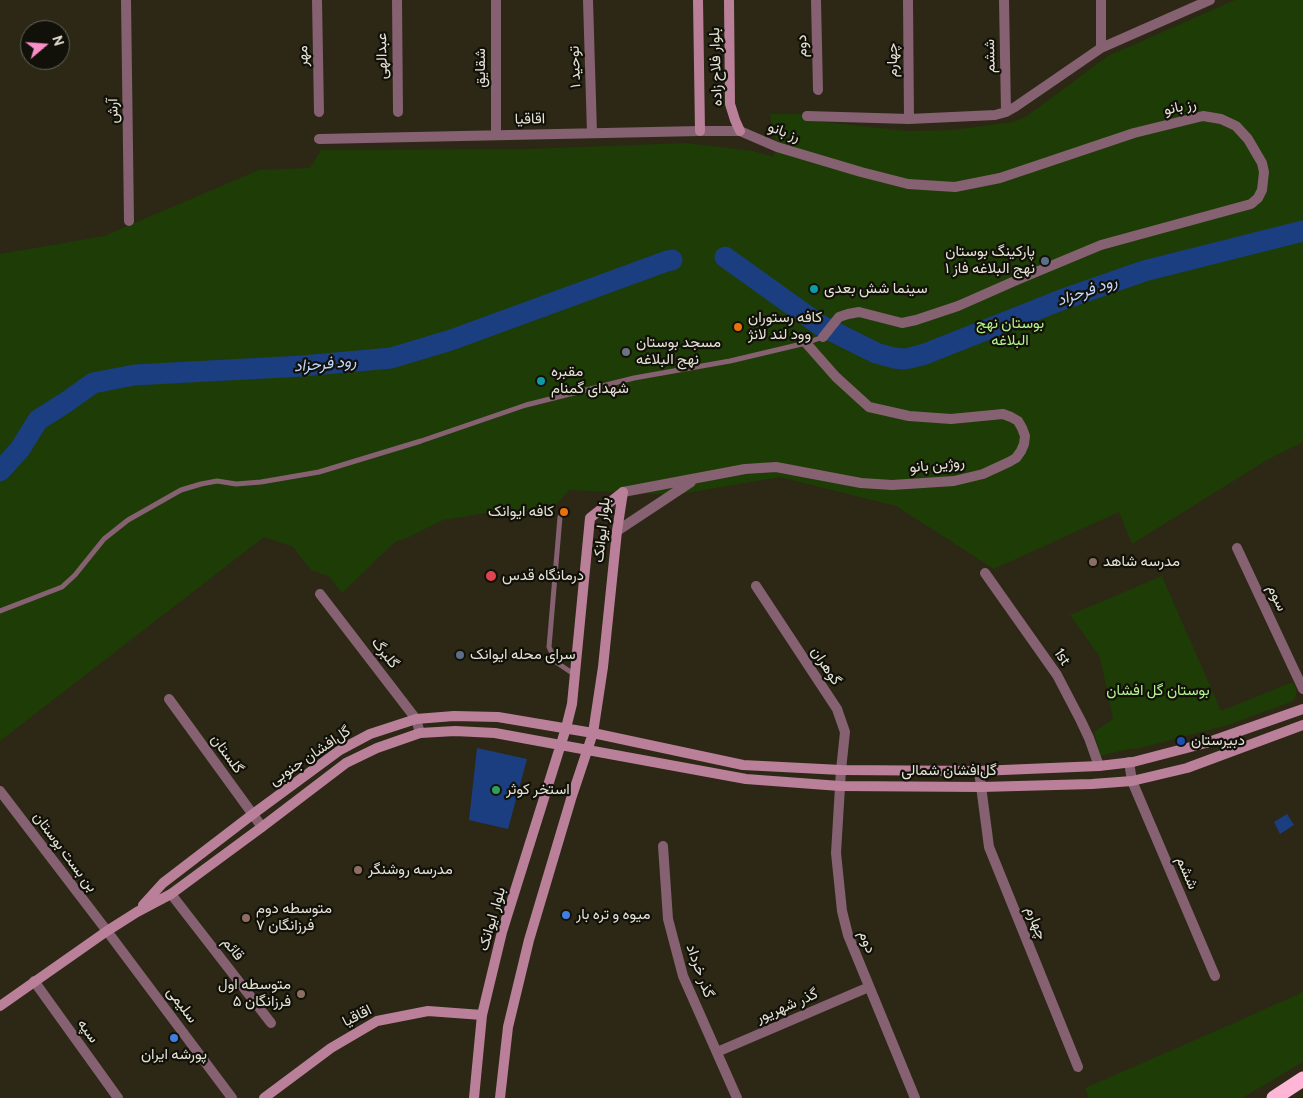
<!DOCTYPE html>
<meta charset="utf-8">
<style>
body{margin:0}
#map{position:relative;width:1303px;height:1098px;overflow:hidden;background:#2c2815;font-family:Cabin,sans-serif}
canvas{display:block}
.north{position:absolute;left:20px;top:20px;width:50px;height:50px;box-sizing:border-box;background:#121109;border:1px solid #66655b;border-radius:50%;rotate:72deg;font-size:14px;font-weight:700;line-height:20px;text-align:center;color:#e4e2d6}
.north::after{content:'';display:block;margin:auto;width:18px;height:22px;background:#f98fc9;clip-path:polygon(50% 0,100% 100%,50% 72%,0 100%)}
</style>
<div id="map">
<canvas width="1303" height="1098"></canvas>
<div class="north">N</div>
</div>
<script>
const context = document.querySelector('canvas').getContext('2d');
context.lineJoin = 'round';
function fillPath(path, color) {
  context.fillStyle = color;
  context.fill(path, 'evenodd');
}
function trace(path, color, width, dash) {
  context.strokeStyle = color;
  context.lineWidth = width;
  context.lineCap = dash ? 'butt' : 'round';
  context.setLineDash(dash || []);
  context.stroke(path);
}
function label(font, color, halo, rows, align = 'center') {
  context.font = font + ' Cabin,Vazirmatn,sans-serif';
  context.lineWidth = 4.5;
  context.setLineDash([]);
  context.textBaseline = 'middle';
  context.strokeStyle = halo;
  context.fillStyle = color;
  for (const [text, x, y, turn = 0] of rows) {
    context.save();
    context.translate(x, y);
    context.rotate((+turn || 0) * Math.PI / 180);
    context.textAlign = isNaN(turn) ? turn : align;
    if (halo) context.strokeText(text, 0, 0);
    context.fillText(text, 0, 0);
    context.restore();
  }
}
fillPath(new Path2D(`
 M1235,0H1303V442L1267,460L1132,544L1119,512L994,569L896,506L780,477L675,495L569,490L548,514L511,509L443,520L407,538L395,542L342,593L330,577L311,570L293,547L264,537L0,741V254L104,236L259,170L310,168L321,150L529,149L686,143L753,151L773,157L777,147L771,122L770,114H801L804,120L907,131L952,130L1014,122L1027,116L1108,56Z
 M1162,576L1221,711L1293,682C1297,689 1298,694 1293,701L1228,725L1140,748L1124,750L1100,756L1094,732L1113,719L1100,657L1070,615Z
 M1303,992V1062L1242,1098H1089L1085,1088L1234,1023Z`), '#1e3c05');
fillPath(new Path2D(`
 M477,748L527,759L508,829L469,820Z
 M1287,814L1294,825L1280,834L1274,822Z`), '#1a3e7f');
trace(new Path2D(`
 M725,257L820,325L876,353L894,358L904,359L910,358L925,354L1061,300L1144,271L1303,231
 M0,471L20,449L38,420L65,403L93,383L134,375L302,366L391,358L451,340L667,261L672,260`), '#1a3e7f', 21);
trace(new Path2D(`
 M560,517L549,647L556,662L575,675
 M0,611L62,587L75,575L104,539L128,520L181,490L201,484L217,481L236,484L261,482L319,472L421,441L526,405L634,378L730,361L806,343L823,337`), '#856171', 5);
trace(new Path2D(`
 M126,0L129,221
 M317,0L319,112
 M397,0L398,112
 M496,0V135
 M588,0L592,133
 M816,0L818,90
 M908,0L909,119
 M1004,0L1006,112
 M1101,0V48
 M807,116L909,119L995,115L1006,112L1015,107L1101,48L1210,0
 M319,139L700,131H740L777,147L861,172L908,184L955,187L1000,178L1134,133L1203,116L1221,119L1236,126L1248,139L1262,163L1264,172L1262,190L1258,198L1251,204L1101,245L1017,280L958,306L916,320L902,323L859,312L848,314L839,317L823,337
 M623,492L745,469L776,467L861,483L892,485L954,481L983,474L1009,462L1016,458L1021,451L1024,444L1025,436L1022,428L1018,421L1011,417L1003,414L951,419L909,416L869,407L836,377L806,343
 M617,531L691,482
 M1237,548L1303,689
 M985,573L1057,675L1081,721L1089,738L1099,766
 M756,586L837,709L845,732L841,770L836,853L842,911L848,935L915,1098
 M320,594L416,719L420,733
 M169,699L262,827
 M1129,762L1132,781L1215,976
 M979,771L989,847L1078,1067
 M0,791L107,931L232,1098
 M663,846L668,919L683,976L737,1098
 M171,894L271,1023
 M34,981L118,1098
 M717,1052L869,987`), '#856171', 10);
trace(new Path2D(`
 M698,0L700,131
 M729,0L730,104L735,120L740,131
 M143,905L163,883L253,814L340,750L370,734L416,719L454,716L498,717L593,733L743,765L841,770L979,771L1099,766L1133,762L1206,743L1303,709
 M0,1006L107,931L137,912L171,894L262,827L346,763L377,748L420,733L455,731L495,733L746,779L840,786L981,787L1092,784L1132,781L1187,768L1303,725
 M264,1098L331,1048L377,1021L428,1011L482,1015
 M474,1098L482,1015L502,932L566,728L572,704L590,518L623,492
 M500,1098L508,1027L529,940L571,799L593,733L603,667L617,531L623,492`), '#ba809a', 10);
trace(new Path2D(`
 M1274,1098L1303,1079`), '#feb5d6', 15);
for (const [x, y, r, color] of [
 [1045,261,5,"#5c6f8a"],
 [814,289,5,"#0f9aa8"],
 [738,327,5,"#e8710a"],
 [626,352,5,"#6b7280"],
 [541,381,5,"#0f9aa8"],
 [564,512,5,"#e8710a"],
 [1093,562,5,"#8d6e63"],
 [491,576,6,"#e0444e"],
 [460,655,5,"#5c6f8a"],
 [1181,741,5,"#1a4fb4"],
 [496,790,5,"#2e9e5b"],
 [358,870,5,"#8d6e63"],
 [566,915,5,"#3f7fe0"],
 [246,918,5,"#8d6e63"],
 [301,994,5,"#8d6e63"],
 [174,1038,5,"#3f7fe0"]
]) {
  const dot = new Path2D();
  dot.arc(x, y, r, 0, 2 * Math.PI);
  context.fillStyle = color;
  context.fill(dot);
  trace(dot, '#121109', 2);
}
label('15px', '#e4e2d6', '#121109', [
 ["دوم",802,46,-91],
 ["مهر",303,56,-91],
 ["عبدالهی",382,56,-91],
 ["ششم",990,56,-91],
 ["چهارم",893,60,-90],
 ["توحید ۱",575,67,-92],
 ["بلوار فلاح زاده",716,67,-92],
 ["شقایق",481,68,-90],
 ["رز بانو",1180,107,-12],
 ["آرش",113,111,-91],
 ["اقاقیا",530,119,-1],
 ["رز بانو",784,132,20],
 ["روژین بانو",937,465,-6],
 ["بلوار ایوانک",602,530,-84],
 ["سوم",1277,598,65],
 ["گلبرگ",385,653,52],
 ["1st",1062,657,56],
 ["گوهران",826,666,57],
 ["گلستان",227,754,54],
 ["گل‌افشان جنوبی",310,756,-34],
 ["گل‌افشان شمالی",949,771],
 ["بن بست بوستان",65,852,53],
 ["ششم",1187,873,67],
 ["بلوار ایوانک",492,919,-74],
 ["چهارم",1036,923,68],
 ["دوم",867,942,69],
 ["قائم",233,949,52],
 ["گذر خرداد",700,971,70],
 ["سلیمی",182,1005,53],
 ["گذر شهریور",787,1006,-23],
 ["اقاقیا",357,1016,-27],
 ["سپه",88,1031,54]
]);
label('15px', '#e4e2d6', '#121109', [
 ["پارکینگ بوستان",1035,252,"right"],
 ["نهج البلاغه فاز ۱",1035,269,"right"],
 ["سینما شش بعدی",824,289],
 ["کافه رستوران",748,318],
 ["وود لند لانژ",748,335],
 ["مسجد بوستان",636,343],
 ["نهج البلاغه",636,360],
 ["مقبره",551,372],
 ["شهدای گمنام",551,389],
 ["کافه ایوانک",554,512,"right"],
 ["مدرسه شاهد",1103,562],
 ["درمانگاه قدس",502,576],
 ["سرای محله ایوانک",470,655],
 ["دبیرستان",1191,741],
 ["استخر کوثر",506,790],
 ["مدرسه روشنگر",368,870],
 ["متوسطه دوم",256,909],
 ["فرزانگان ۷",256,926],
 ["میوه و تره بار",576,915],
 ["متوسطه اول",291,985,"right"],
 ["فرزانگان ۵",291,1002,"right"],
 ["پورشه ایران",174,1055,"center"]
], 'left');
label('15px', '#b2f18b', '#121109', [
 ["بوستان نهج",1010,324],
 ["البلاغه",1010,341],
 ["بوستان گل افشان",1158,691]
]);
label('italic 16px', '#c0d7fe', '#121109', [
 ["رود فرحزاد",1087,291,-19],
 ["رود فرحزاد",325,364,-5]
]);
</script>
